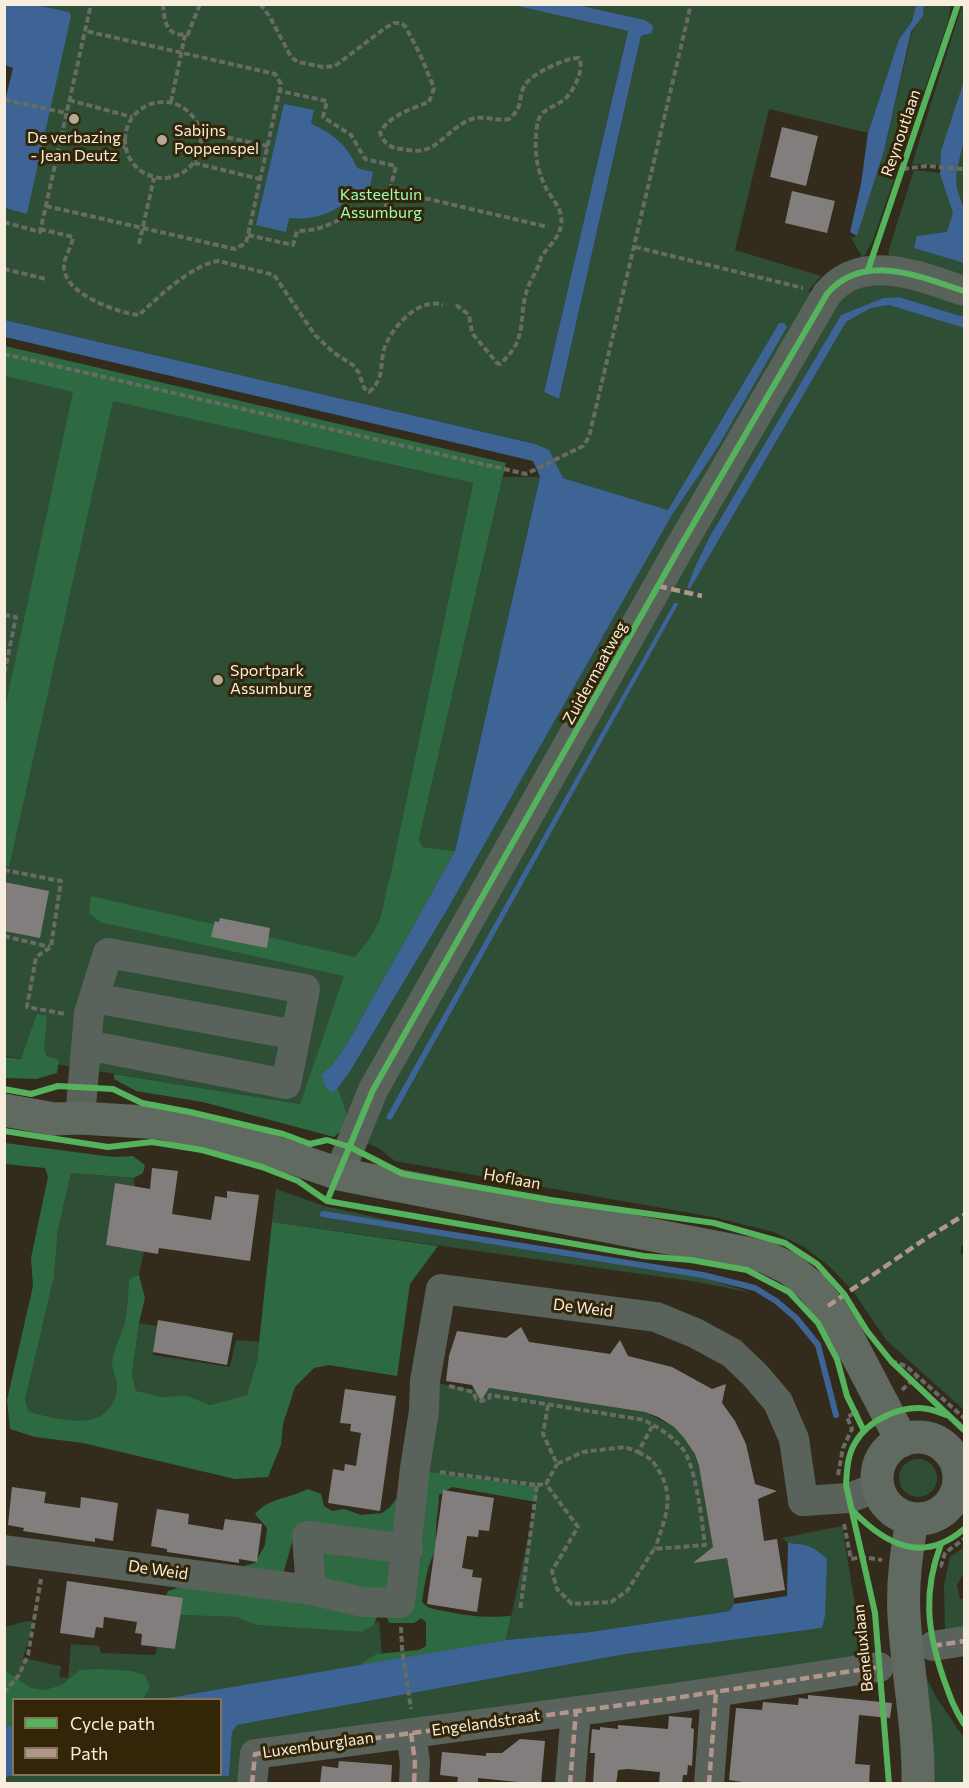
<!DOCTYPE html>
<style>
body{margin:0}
#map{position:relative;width:969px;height:1788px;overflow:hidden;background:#332c1c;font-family:Commissioner,sans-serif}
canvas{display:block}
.frame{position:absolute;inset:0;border:6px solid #f6eddc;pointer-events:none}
.legend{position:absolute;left:12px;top:1698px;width:210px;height:78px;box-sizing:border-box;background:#332507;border:2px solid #81755c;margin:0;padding:8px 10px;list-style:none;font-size:18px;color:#f6eddc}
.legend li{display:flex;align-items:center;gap:12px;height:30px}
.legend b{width:30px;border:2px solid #81755c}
</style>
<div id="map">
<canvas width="969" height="1788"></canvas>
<div class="frame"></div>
<ul class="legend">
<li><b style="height:8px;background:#56b35d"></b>Cycle path</li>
<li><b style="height:8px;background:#b2968c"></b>Path</li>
</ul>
</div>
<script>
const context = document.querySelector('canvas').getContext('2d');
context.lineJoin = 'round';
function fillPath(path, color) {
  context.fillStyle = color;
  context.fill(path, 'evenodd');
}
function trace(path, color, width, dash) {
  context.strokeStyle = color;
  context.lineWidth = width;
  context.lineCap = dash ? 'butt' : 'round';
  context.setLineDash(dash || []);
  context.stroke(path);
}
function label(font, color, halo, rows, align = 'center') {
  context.font = font + ' Commissioner,sans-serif';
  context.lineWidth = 6;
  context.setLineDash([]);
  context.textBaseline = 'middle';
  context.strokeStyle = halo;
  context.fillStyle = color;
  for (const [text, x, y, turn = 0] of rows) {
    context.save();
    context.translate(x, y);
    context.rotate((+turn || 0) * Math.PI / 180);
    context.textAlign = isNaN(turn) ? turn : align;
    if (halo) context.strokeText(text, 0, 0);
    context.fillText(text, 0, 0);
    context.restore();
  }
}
fillPath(new Path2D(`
 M514,4L628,31L544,392L559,399L641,36L652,33L645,20L578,5H916L912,21L899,39L868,133L769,109L735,250L821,276L808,291L813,293L350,1124L338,1088L349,1073L447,910L672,515L716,450L784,323H779L668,510L563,478L557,467L535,444L5,320V208L27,214L69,12L36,5Z
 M924,5H951L948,22L873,240L863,258L851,238L857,236L884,151L912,32L923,16Z
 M962,5H964V283L888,264L889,249L914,170L940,173V165L912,164Z
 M874,282L964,301V317L899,297L883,298L841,315L711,534L694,569L687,588L690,589L846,322L871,308L889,305L964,328V1244L961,1246V1255L964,1253V1410L886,1340L853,1291L829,1266L804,1247L774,1232L713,1217L395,1161L377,1147L359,1140L835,300ZM674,603H679L392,1119L386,1117Z
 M5,376L473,483L390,877C385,891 384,905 379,919C373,940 355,957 345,975L300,1104L5,1056Z
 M503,477H540L455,851L421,847L419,839Z
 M71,1173L134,1178L135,1187L115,1184L106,1245L144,1251L139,1275L129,1279C128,1292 128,1305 126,1317C124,1333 112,1349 112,1366C112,1373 118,1379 117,1388C110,1437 61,1419 29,1412L25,1400L54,1277L58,1230Z
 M276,1189L324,1206L430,1229L692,1274L752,1293L698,1282L272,1222Z
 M139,1323L158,1326L153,1355L230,1367L236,1340L259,1342L257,1362L248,1395L210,1405L185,1395L162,1397L136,1392L132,1375Z
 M425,1381L476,1390L487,1388L645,1412L674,1427L684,1438L695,1454L699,1466L727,1558L734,1598V1604L730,1611L590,1632L506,1640L539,1487L424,1471Z
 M899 1478a19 19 0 1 1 38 0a19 19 0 1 1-38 0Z
 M842,1526L865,1664L256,1743L236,1783L5,1784L4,1777L15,1774L229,1776L232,1732L237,1725L626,1654L822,1628L802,1544L788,1543L782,1538Z
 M964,1547V1573L957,1585L960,1599H964V1627L945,1629L944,1585L950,1557Z
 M180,1615L237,1617L255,1625L362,1632L379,1621L382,1655L376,1654L358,1666L162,1699L14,1700L13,1725L5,1727V1627L27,1621L34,1622L23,1658L61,1666L59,1677L68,1678L71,1644L99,1646L101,1653L155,1655L157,1647L175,1649Z
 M918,1652L927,1679L936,1697L964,1738V1783H930Z`), '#2e4e36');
fillPath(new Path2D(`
 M5,346L506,463L419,839L422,847L455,851L348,1042L333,1064L321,1075L334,1093L338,1088L350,1124L334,1137L203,1102L136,1091L114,1079V1074L300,1104L344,976L100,922L89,913L91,896L355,957C364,946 374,934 379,920C384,906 385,891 390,877L473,483L113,401L9,867L5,866V708L73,392L5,376Z
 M37,1014L47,1016L44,1048L46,1056L59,1060L57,1073L36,1079L5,1078V1057L21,1059Z
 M5,1143L113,1157L133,1156L145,1165L143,1173L134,1178L71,1173L58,1230L54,1277L25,1400L29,1412C61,1419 110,1436 117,1388C118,1379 112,1373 112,1365C112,1348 124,1333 126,1316C128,1304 128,1291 129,1279L139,1275L145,1298L139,1323L132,1375L136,1391L162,1397L185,1395L210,1405L247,1395L257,1361L272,1222L438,1246L410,1284L397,1376L329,1365L314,1368L295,1387L283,1424L281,1445L268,1477L235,1479L83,1443L35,1437L10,1429L7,1400L33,1286L31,1258L48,1177L45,1168L5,1164Z
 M424,1471L539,1487L536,1502L452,1487L439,1495C439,1511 433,1531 438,1546C427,1564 425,1582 422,1602C428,1609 434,1609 443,1611C469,1616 485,1618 511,1616L506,1640L358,1666L376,1654L419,1650L426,1646V1622L421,1618L414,1623H389L385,1612L379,1610L374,1625L362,1632L255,1625L237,1617L180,1615L166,1596L168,1591L186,1585L286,1583L303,1561L296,1528L283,1575L236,1574L244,1566L255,1563L265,1545L267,1528L255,1514C268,1498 291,1498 308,1489L321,1494L324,1506L332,1511L344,1509L361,1515L382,1513L390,1507L399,1495Z
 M100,1669L131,1671L145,1675L150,1687L143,1699L14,1700L13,1725L5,1727V1671L31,1688L45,1690L62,1685L80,1670Z`), '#2d6a41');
fillPath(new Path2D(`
 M5,4L36,5L69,12L71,16L27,214L5,208V101L13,68L5,65Z
 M514,5H578L645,20L653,26L652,33L641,36L559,399L544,392L628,31Z
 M916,5H924L923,16L911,32L884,151L857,236L850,232L861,184L868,133L899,39L912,21Z
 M964,81V139L956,174L957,189L964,210V263L914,248L917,236L947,232L953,213L940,174L941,151Z
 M284,104L314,110L311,124C333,133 348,146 357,168L373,172L367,202L350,198C332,215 313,220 289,218L286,232L256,225Z
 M899,297L964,317V328L889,305L871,308L846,322L690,589L687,588L694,569L710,536L841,315L883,298Z
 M5,320L535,444L549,450L563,478L668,510L779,323H784L787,327L716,450L672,515L447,910L349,1073L334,1093L326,1088L321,1075L333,1064L348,1042L455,851L540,477L533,461L5,337Z
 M674,603H679L392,1119L388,1120L386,1117Z
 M788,1543C807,1544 813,1546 827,1559L825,1616L822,1628L626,1654L237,1725L232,1732L229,1776L206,1775L220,1774V1700L162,1699L506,1640L590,1632L730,1611L734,1604L787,1596Z
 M13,1725L15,1775L5,1777V1727Z`), '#3d6495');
trace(new Path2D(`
 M323,1214L703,1275L755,1288L776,1301L796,1318L818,1345L836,1415`), '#3d6495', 6);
fillPath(new Path2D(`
 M782,127L818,136L806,186L770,177Z
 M792,191L835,201L827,233L785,223Z
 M4,882L49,891L40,938L4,931Z
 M220,918L270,928L267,948L211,937L215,921L219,922Z
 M152,1168L178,1171L172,1214L211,1220L215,1196L227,1198V1191L259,1195L250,1261L159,1248L158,1254L106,1245L115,1183L150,1189Z
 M158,1320L233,1333L227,1365L153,1352Z
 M521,1327L529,1342L610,1354L620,1340L628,1356L672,1367L712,1389L726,1384L722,1403L735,1421L746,1444L755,1484L777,1491L758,1499L764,1541L777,1539L785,1590L734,1598L727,1558L693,1563L713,1547L699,1466L695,1454L684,1438L674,1427L658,1417L645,1412L489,1388L481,1401L472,1385L446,1381L449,1356L457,1331L506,1338Z
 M345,1389L396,1396L380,1511L328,1503L333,1469L344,1471L345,1464L356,1466L361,1433L350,1431L351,1424L340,1423Z
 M12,1487L46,1492L44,1503L80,1508L81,1497L118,1503L113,1541L95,1538V1542L23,1531L24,1528L8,1525Z
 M443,1490L494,1498L489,1531L479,1530L478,1537L467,1536L462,1568L473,1570L472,1577L482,1578L477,1612L427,1604Z
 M157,1509L189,1514L188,1524L223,1530L225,1519L262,1524L257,1562L239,1559V1563L167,1552V1549L151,1546Z
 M67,1581L183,1598L175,1649L141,1645L142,1634L135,1633L137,1622L104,1617L103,1628L96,1627L94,1638L60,1633Z
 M808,1695L892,1703L890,1718L859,1715L855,1764L870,1765L869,1784H756L729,1780L736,1708L762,1710L763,1702L798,1705L799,1698L808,1699Z
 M669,1716L692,1718L691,1728L694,1729L692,1766L688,1765L687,1775H683L682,1784H659L660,1772L628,1769L618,1770L616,1784H593L595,1753H590L592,1729L600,1730V1727L618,1729V1725L668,1729Z
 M520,1739L545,1741L541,1784H517L518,1782L478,1778V1784H457L458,1777L440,1775L442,1752L486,1756V1753H502Z
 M339,1761L392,1765L391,1784H320L322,1766L338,1768Z`), '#827e7e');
trace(new Path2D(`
 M163,4C164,22 167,38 188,34L200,4
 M260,4L270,17L291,57L298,62L323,67L335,66L385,28L394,23H401L405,26L420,54L434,88L429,102C413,108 388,116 380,133C384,143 390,148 401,149C408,150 417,152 424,150C442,145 453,125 472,119C484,115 497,122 509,119C525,106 517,98 525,85C531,74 567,57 579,58C585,70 573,91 565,99C553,109 539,108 537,126C534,148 536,169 546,188C551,197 560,207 561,216C564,234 551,243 542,256C540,259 539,265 537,269C535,274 531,279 529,285C516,316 531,337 500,364L497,363L472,333L469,315L455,304
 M5,100L66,113
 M69,100L132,117
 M125 140a38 38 0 1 1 76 0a38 38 0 1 1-76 0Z
 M171,102L185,35
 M201,132L268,146
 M61,133L125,147
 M194,163L260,179
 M903,169L926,166L964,169
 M390,190L548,227
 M46,206L235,249L246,243L248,235L281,84L275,74L86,31
 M4,222L40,232L91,4
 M40,229L73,237C72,247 63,258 64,268C65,294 118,313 139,315C157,298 194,263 219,261L274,275L315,335L334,353L353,365L359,373L364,388L369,392C387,377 378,361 386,344C395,324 420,297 443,305
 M248,235L293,245L297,231C319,231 336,223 354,210L383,217L396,166L365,159L351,135L323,117L327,101L280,91
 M139,244L154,178
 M635,247L803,288
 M4,269L46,279
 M4,354L526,474L583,446L589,437L691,4
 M4,615L16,617L4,675
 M4,870L61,881L51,947L36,957L27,1007L65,1014
 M4,936L50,947
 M891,1361L906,1366L964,1418
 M449,1386L473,1392L476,1399L482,1401L489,1398L490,1395L644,1420C659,1428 671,1435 682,1448C696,1465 702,1522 705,1545L654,1549L627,1591L611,1602L572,1604L557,1589L552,1571L578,1527L546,1484
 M902,1390L917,1376
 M548,1405L543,1434L557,1464L583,1452L625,1447L638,1452L653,1425
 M638,1452C650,1458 652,1459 659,1471C676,1499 664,1520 655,1549
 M440,1472L537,1485L520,1611
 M838,1475L843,1448L852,1429L847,1417L858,1411
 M537,1485L546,1484L557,1464
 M844,1524L851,1559L862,1557L882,1560
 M931,1566H941L945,1553L964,1539
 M401,1627L402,1649L411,1709
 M4,1693L19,1675L28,1655L41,1579`), '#686b63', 4, [6, 3]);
trace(new Path2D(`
 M94,998L296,1035
 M80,1118L89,1013L108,953L305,989L286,1084L87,1045
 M339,1174L373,1090L403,1037L680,547L827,294C863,251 921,277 964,291
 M4,1550L311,1590L363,1602L400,1603L415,1468L424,1411L425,1381L441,1289L656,1317L695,1333L732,1353L755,1375L778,1402L794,1439L803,1501L849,1498L878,1487
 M311,1590L307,1536L408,1549
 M933,1646L964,1641
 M411,1733L415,1762L414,1784
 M252,1784L255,1754L675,1698L879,1667
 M570,1784L576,1711
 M709,1784L716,1692`), '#59625b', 30);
trace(new Path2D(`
 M4,1110L54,1119L80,1118L161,1123L272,1151L339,1174L766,1257L790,1269L812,1287L830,1309L846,1334L902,1441
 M877 1478a41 41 0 1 1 82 0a41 41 0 1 1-82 0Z
 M912,1519C907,1551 902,1582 904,1615C907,1671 919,1727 918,1784`), '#616a60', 33);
trace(new Path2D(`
 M658,586L702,596
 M828,1306L922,1241L964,1215
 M933,1646L964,1641
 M411,1733L415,1762L414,1784
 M252,1784L255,1754L675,1698L879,1667
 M570,1784L576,1711
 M709,1784L716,1692`), '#b2968c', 4.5, [9, 4.5]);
trace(new Path2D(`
 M868,270L958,4
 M4,1089L31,1094L58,1086L113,1089L142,1103L190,1112L283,1134L310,1144L327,1140L350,1147L403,1174L551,1200L714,1223L785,1243L817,1264L844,1294L867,1331L891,1361L964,1430
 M4,1131L108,1147L152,1142L202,1150L262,1167L298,1181L327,1201L644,1256L691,1260L747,1270L789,1292L818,1323L837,1359L847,1396L864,1431
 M327,1201L373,1090L680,547L827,294C863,251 921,277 964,291
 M853,1511C886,1545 923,1564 964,1529
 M941,1544C923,1591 927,1630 943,1677C949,1694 954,1709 964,1724
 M889,1784L875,1613L846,1485C847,1471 847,1456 855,1443C868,1420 902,1404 928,1409C934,1410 941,1413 946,1415`), '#56b35d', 6);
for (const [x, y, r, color] of [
 [74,119,6,"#b2a999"],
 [162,140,6,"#b2a999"],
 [218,680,6,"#b2a999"]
]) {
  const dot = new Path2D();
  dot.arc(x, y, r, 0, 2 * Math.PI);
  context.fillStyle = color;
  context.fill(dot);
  trace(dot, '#332507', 2);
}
label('16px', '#f6eddc', '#332507', [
 ["Sabijns",174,131],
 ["Poppenspel",174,149],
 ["De verbazing",74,138,"center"],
 ["- Jean Deutz",74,156,"center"],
 ["Sportpark",230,671],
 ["Assumburg",230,689]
], 'left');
label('16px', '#f6eddc', '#332507', [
 ["Reynoutlaan",901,133,-71],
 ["Zuidermaatweg",595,673,-61],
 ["Hoflaan",512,1179,10],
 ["De Weid",583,1308,7],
 ["De Weid",158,1570,8],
 ["Beneluxlaan",863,1648,-96],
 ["Engelandstraat",486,1723,-8],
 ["Luxemburglaan",318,1745,-8]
]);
label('16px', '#9afcba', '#332507', [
 ["Kasteeltuin",381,195],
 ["Assumburg",381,213]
]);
</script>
